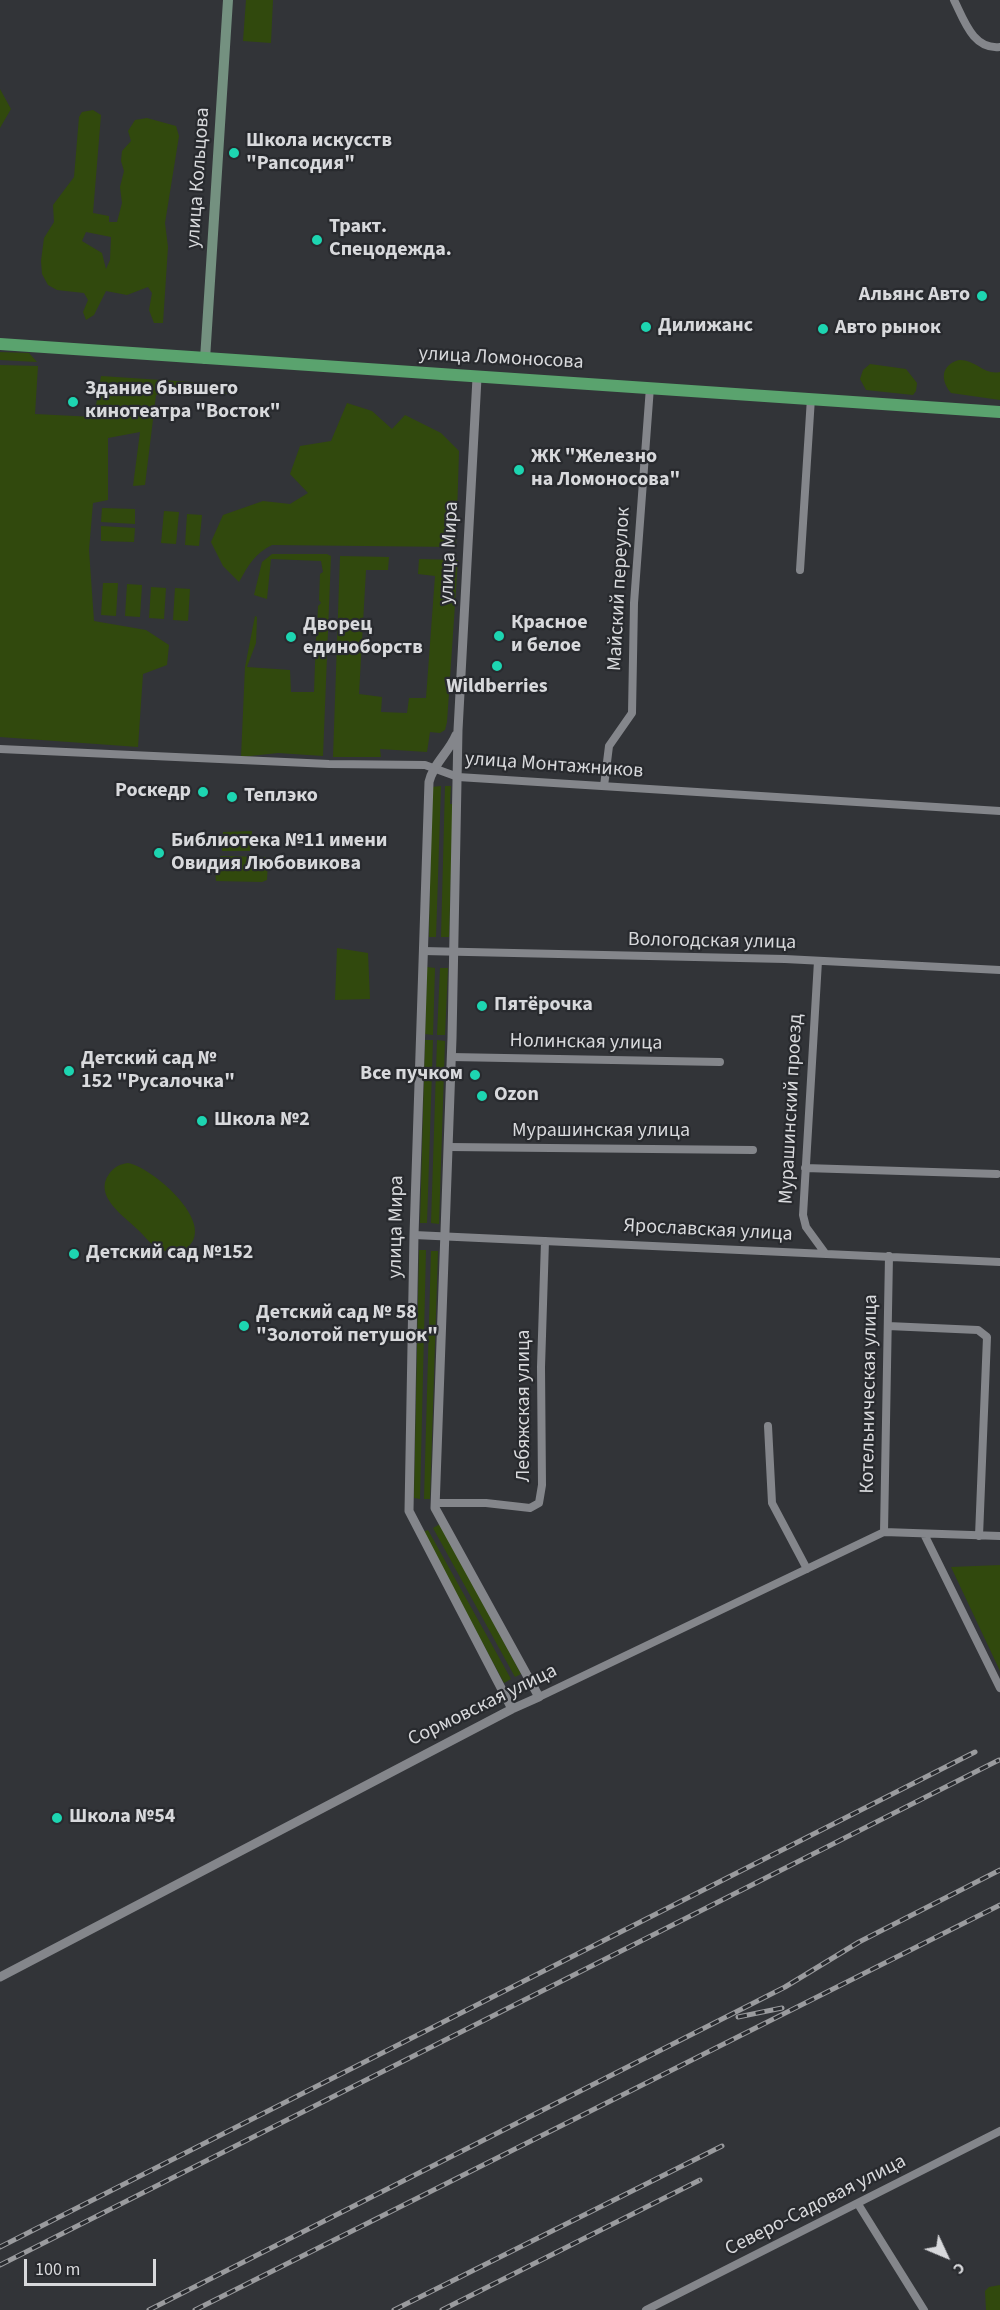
<!DOCTYPE html>
<meta charset="utf-8">
<style>
body{margin:0}
#map{position:relative;width:1000px;height:2310px;overflow:hidden;background:#323438;font-family:"Source Sans 3",sans-serif}
canvas{display:block}
.north{position:absolute;left:916px;top:2226px;width:60px;height:60px;-webkit-text-stroke:4px #282a2e;paint-order:stroke;rotate:134deg;font-size:16px;font-weight:700;line-height:24px;text-align:center;color:#d8d9dc}
.north::after{content:'';display:block;margin:auto;width:21px;height:27px;background:#d8d9dc;clip-path:polygon(50% 0,100% 100%,50% 72%,0 100%)}
.scale{position:absolute;left:24px;top:2259px;width:132px;height:27px;box-sizing:border-box;border:3px solid #d8d9dc;border-top:0;padding-left:8px;font-size:18px;line-height:21px;white-space:nowrap;color:#d8d9dc;-webkit-text-stroke:4px #282a2e;paint-order:stroke}
</style>
<div id="map">
<canvas width="1000" height="2310"></canvas>
<div class="north">С</div>
<div class="scale">100 m</div>
</div>
<script>
const context = document.querySelector('canvas').getContext('2d');
context.lineJoin = 'round';
function fillPath(path, color) {
  context.fillStyle = color;
  context.fill(path, 'evenodd');
}
function trace(path, color, width, dash) {
  context.strokeStyle = color;
  context.lineWidth = width;
  context.lineCap = dash ? 'butt' : 'round';
  context.setLineDash(dash || []);
  context.stroke(path);
}
function label(font, color, halo, rows, align = 'center') {
  context.font = font + ' "Source Sans 3",sans-serif';
  context.lineWidth = 4.5;
  context.setLineDash([]);
  context.textBaseline = 'middle';
  context.strokeStyle = halo;
  context.fillStyle = color;
  for (const [text, x, y, turn = 0] of rows) {
    context.save();
    context.translate(x, y);
    context.rotate((+turn || 0) * Math.PI / 180);
    context.textAlign = isNaN(turn) ? turn : align;
    if (halo) context.strokeText(text, 0, 0);
    context.fillText(text, 0, 0);
    context.restore();
  }
}
fillPath(new Path2D(`
 M246,0H273L271,43L243,41Z
 M0,89L11,109L0,128Z
 M93,110L101,115L93,213L109,216V222H117L122,203L120,187L124,171L121,161L122,151L131,141L128,131L135,120L147,118L176,126L179,136L165,223L168,247L163,323H154L149,310L152,293L148,287L127,295L106,291L94,315L86,320L83,312L88,300L84,293L57,290L48,285L42,274L41,261L44,238L54,222L53,205L74,177L79,117L82,112ZM86,232L111,237L110,260L106,269L102,253L82,241Z
 M0,352L29,353L37,362L0,360Z
 M959,360C975,359 985,376 1000,372V400L951,393C940,380 941,365 959,360Z
 M870,364L906,369L917,383L916,391L913,395L866,390L860,379L863,370Z
 M0,365L38,366L35,414L94,417L101,376L222,384L227,394L156,395L145,485L133,486L140,432L108,438V500L93,503L89,550L94,621L146,630L169,645L167,665L143,674L138,747L0,737Z
 M347,403L372,411L392,429L405,415L441,433L459,451L456,547L272,545C255,553 248,566 239,582L223,566L211,542L223,515L263,501L290,504L308,493L290,474L300,446L331,441Z
 M102,508L135,509V524L101,522Z
 M164,511L179,512L176,544L161,543Z
 M187,514L202,515L199,546L185,545Z
 M101,526L135,528L134,542L101,541Z
 M272,554H327L331,556L323,756L278,753L241,757L245,667L255,616L257,617L256,643L247,667L290,670L291,692H314L316,637L319,634L317,630L318,606L321,603L319,600L320,574L323,572L321,561L271,559L267,599L254,595L262,562Z
 M340,556L389,557L388,570H366L359,694L382,697L381,712L407,713L409,698H426L435,576L418,574L419,559L458,560L447,722L445,730L440,733L430,732L427,752L380,749L381,757H333Z
 M103,583H118L116,616L101,615Z
 M127,584L142,585L140,617L125,616Z
 M151,587L166,588L164,619L149,618Z
 M175,588L190,589L188,621L173,620Z
 M441,786L436,937H429L432,787Z
 M445,786H451L450,804H453L449,937H441Z
 M252,831L250,851H222L223,832Z
 M221,856L265,857L268,862L267,880L262,882L216,881L214,861Z
 M337,948L368,953L370,999L335,1000Z
 M427,967L435,968L433,1035L425,1034Z
 M440,968H448L445,1035H437Z
 M425,1040H433L427,1223H420Z
 M437,1040L445,1041L439,1224L431,1223Z
 M128,1163C150,1166 217,1222 188,1247C180,1253 171,1254 162,1250C152,1247 145,1236 137,1229C124,1216 93,1196 109,1174C114,1167 120,1164 128,1163Z
 M419,1250H426L420,1499L414,1498Z
 M431,1251H438L430,1499H424Z
 M440,1524L521,1674L515,1677L433,1528Z
 M428,1530L511,1679L504,1683L423,1532Z
 M1000,1565V1671L951,1567Z
 M1000,2285V2310H986L985,2291L989,2287Z`), '#31490d');
trace(new Path2D(`
 M954,0C964,20 973,50 1000,47
 M800,570L811,398
 M0,749L329,764L425,765L458,777L1000,811
 M604,786L609,746L632,713L634,603L650,387
 M423,951L785,959L1000,970
 M818,961L803,1215L806,1227L825,1253
 M451,1057L720,1062
 M449,1147L753,1150
 M805,1168L997,1174
 M414,1235L1000,1262
 M888,1326L978,1330L987,1337L979,1536
 M768,1426L772,1503L807,1569
 M435,1503H486L530,1508L539,1503L542,1485L541,1367L545,1241
 M884,1532L889,1256
 M924,1534L1000,1688
 M539,1697L884,1532L1000,1536
 M858,2204L924,2310
 M646,2310L1000,2131`), '#84868b', 8);
trace(new Path2D(`
 M456,735C449,752 433,764 429,782L414,1235L409,1511L512,1709
 M0,1977L512,1709L539,1697L435,1508L452,1038L458,730L477,378`), '#84868b', 9);
trace(new Path2D(`
 M205,359L228,0`), '#749180', 10);
trace(new Path2D(`
 M0,344L1000,412`), '#5aa36e', 12);
const rail = new Path2D(`
 M738,2017L782,2008
 M0,2247L975,1752
 M0,2265L999,1760
 M149,2310L785,1987L859,1942L1000,1870
 M195,2310L1000,1905
 M394,2310L722,2146
 M442,2310L700,2180`);
trace(rail, '#9a9b9e', 5);
trace(rail, '#282a2e', 3, [9]);
for (const [x, y, r, color] of [
 [234,153,6,"#1dd5b1"],
 [317,240,6,"#1dd5b1"],
 [982,296,6,"#1dd5b1"],
 [646,327,6,"#1dd5b1"],
 [823,329,6,"#1dd5b1"],
 [73,402,6,"#1dd5b1"],
 [519,470,6,"#1dd5b1"],
 [499,636,6,"#1dd5b1"],
 [291,637,6,"#1dd5b1"],
 [497,666,6,"#1dd5b1"],
 [203,792,6,"#1dd5b1"],
 [232,797,6,"#1dd5b1"],
 [159,853,6,"#1dd5b1"],
 [482,1006,6,"#1dd5b1"],
 [69,1071,6,"#1dd5b1"],
 [475,1075,6,"#1dd5b1"],
 [482,1096,6,"#1dd5b1"],
 [202,1121,6,"#1dd5b1"],
 [74,1254,6,"#1dd5b1"],
 [244,1326,6,"#1dd5b1"],
 [57,1818,6,"#1dd5b1"]
]) {
  const dot = new Path2D();
  dot.arc(x, y, r, 0, 2 * Math.PI);
  context.fillStyle = color;
  context.fill(dot);
  trace(dot, '#282a2e', 2);
}
label('bold 20px', '#d8d9dc', '#282a2e', [
 ["Школа искусств",246,142],
 ["\"Рапсодия\"",246,165],
 ["Тракт.",329,228],
 ["Спецодежда.",329,251],
 ["Альянс Авто",970,296,"right"],
 ["Дилижанс",658,327],
 ["Авто рынок",835,329],
 ["Здание бывшего",85,390],
 ["кинотеатра \"Восток\"",85,413],
 ["ЖК \"Железно",531,458],
 ["на Ломоносова\"",531,481],
 ["Красное",511,624],
 ["и белое",511,647],
 ["Дворец",303,626],
 ["единоборств",303,649],
 ["Wildberries",497,688,"center"],
 ["Роскедр",191,792,"right"],
 ["Теплэко",244,797],
 ["Библиотека №11 имени",171,842],
 ["Овидия Любовикова",171,865],
 ["Пятёрочка",494,1006],
 ["Детский сад №",81,1060],
 ["152 \"Русалочка\"",81,1083],
 ["Все пучком",463,1075,"right"],
 ["Ozon",494,1096],
 ["Школа №2",214,1121],
 ["Детский сад №152",86,1254],
 ["Детский сад № 58",256,1314],
 ["\"Золотой петушок\"",256,1337],
 ["Школа №54",69,1818]
], 'left');
label('20px', '#d8d9dc', '#282a2e', [
 ["улица Кольцова",199,178,-86],
 ["улица Ломоносова",501,359,3],
 ["улица Мира",450,553,-87],
 ["Майский переулок",620,589,-87],
 ["улица Монтажников",554,766,4],
 ["Вологодская улица",712,942,1],
 ["Нолинская улица",586,1043,1],
 ["Мурашинский проезд",792,1109,-87],
 ["Мурашинская улица",601,1132],
 ["улица Мира",397,1227,-89],
 ["Ярославская улица",708,1231,3],
 ["Котельническая улица",870,1394,-89],
 ["Лебяжская улица",525,1406,-90],
 ["Сормовская улица",483,1706,-26],
 ["Северо-Садовая улица",816,2206,-27]
]);
</script>
